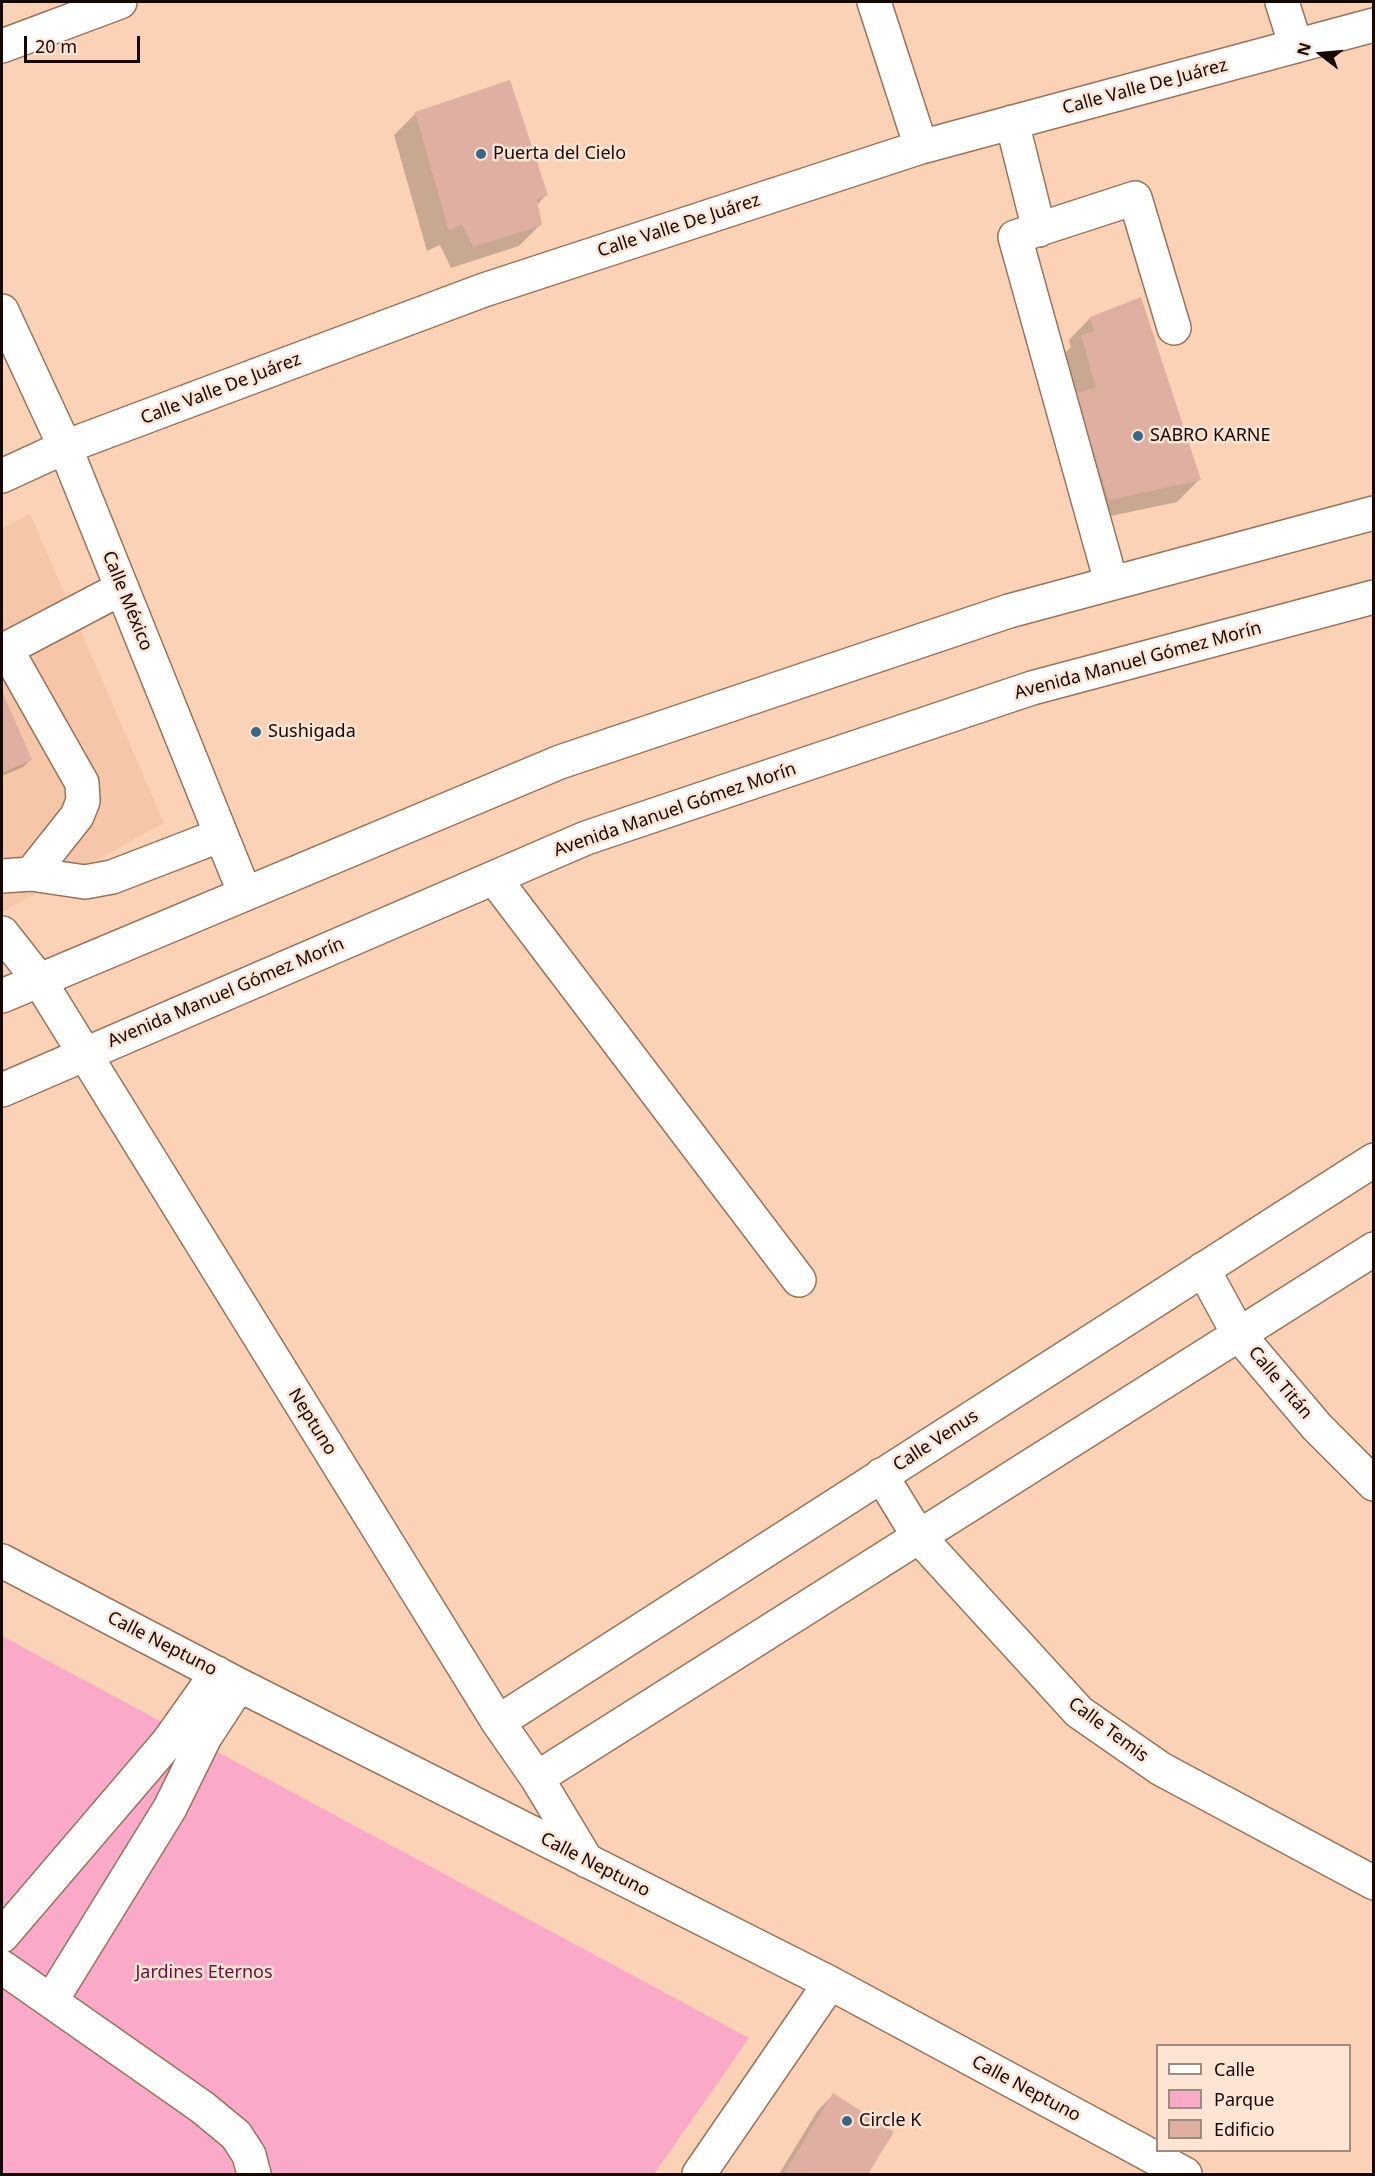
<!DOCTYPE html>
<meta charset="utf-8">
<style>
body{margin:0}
#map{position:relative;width:1375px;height:2176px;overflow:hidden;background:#fcd2b7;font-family:"Noto Sans",sans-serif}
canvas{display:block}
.frame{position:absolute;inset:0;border:3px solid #150802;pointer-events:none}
.legend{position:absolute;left:1156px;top:2044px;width:195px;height:108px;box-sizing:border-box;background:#fde4d3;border:2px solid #a08c7f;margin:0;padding:8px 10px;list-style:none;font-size:18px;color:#150802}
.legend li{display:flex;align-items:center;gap:12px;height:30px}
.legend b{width:30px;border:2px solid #a08c7f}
.north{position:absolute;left:1291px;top:24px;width:60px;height:60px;-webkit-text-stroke:4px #fde4d3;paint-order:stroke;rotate:286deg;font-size:16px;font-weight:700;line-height:24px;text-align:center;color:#150802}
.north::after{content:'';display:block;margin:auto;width:21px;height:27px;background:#150802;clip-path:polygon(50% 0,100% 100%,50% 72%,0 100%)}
.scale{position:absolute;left:24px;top:36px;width:116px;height:27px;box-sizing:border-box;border:3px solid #150802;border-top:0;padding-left:8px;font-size:18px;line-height:21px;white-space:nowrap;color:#150802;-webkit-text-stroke:4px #fde4d3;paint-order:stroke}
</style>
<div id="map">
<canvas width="1375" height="2176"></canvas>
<div class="frame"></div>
<ul class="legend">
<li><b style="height:8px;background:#fff"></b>Calle</li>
<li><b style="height:16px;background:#fba9c8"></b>Parque</li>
<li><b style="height:16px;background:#dfafa2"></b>Edificio</li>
</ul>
<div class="north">N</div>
<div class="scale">20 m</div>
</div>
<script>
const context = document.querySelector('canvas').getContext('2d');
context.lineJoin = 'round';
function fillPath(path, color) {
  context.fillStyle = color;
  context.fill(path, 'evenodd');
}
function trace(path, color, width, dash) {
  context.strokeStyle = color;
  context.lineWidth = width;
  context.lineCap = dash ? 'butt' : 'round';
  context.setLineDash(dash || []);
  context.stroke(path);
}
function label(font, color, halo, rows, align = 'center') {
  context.font = font + ' "Noto Sans",sans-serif';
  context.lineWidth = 5;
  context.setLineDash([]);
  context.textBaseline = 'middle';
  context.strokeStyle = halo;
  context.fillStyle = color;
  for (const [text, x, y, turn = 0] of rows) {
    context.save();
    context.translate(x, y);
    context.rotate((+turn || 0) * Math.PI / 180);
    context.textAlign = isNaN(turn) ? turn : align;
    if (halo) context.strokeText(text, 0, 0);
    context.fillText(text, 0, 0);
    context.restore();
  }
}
fillPath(new Path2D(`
 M30,514L164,823L2,912V528Z`), '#f5c6a7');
fillPath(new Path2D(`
 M2,1636L749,2038L654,2174H2Z`), '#fba9c8');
fillPath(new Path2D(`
 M416,113L546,195L537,205L541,224L519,246L451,268L440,245L427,251L394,135Z
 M1090,318L1199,480L1177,502L1087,521L1060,358L1071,347L1069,340Z
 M2,695L30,760L23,767L2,776Z
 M833,2095L892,2133L867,2174H779L818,2110Z`), '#0003');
fillPath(new Path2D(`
 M510,80L548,195L537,199L542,225L473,247L462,224L449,231L415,112Z
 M1141,297L1201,480L1109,500L1075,393L1096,388L1081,335L1094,331L1090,317Z
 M2,691L32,760L2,773Z
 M833,2093L894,2132L868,2174H790L785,2172Z`), '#dfafa2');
const minor = new Path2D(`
 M874,2L921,147
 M1282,2L1296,46
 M2,46L120,2
 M1012,122L1039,230
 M2,311L65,447L245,894
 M2,476L65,447L484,290L921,147L1374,25
 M1111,582L1015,237L1135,198L1174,328
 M6,649L122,588
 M2,651L6,649L82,783L83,801L77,816L31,874
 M2,876L31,874L85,882L112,877L221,835
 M494,878L799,1280
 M2,933L39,980L498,1722L537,1778L587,1861
 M1203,1269L1239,1335L1317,1427L1374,1484
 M881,1475L919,1537L1079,1712L1161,1769L1374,1883
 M2,1561L239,1685L830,1983L1185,2174
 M498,1722L1374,1160
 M537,1778L1374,1249
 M2,1936L168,1742L217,1673
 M2,1967L202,2107L236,2135L249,2155L254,2174
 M51,2001L170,1808L205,1737L239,1685
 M699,2174L830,1983`);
const major = new Path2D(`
 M2,996L560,762L1009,611L1374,513
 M2,1090L586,838L1032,688L1374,597`);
trace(minor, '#987359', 36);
trace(major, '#987359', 36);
trace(minor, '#fff', 33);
trace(major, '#fff', 33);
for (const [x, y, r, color] of [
 [481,154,6,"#366986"],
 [1138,436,6,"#366986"],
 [256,732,6,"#366986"],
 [847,2121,6,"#366986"]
]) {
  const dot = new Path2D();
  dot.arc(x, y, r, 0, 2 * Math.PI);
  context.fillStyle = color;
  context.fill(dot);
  trace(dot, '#fde4d3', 2);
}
label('18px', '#150802', '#fde4d3', [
 ["Calle Valle De Juárez",1145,87,-15],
 ["Calle Valle De Juárez",679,226,-18],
 ["Calle Valle De Juárez",221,389,-21],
 ["Calle México",127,601,68],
 ["Avenida Manuel Gómez Morín",1138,661,-15],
 ["Avenida Manuel Gómez Morín",675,810,-19],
 ["Avenida Manuel Gómez Morín",226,993,-23],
 ["Calle Titán",1280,1383,50],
 ["Neptuno",312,1422,58],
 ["Calle Venus",936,1441,-33],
 ["Calle Neptuno",162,1644,27],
 ["Calle Temis",1108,1730,37],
 ["Calle Neptuno",595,1865,27],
 ["Calle Neptuno",1026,2089,28]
]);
label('18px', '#150802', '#fde4d3', [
 ["Puerta del Cielo",493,154],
 ["SABRO KARNE",1150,436],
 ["Sushigada",268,732],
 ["Circle K",859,2121]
], 'left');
label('18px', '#6b0f3e', '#fde4d3', [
 ["Jardines Eternos",204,1973]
]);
</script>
